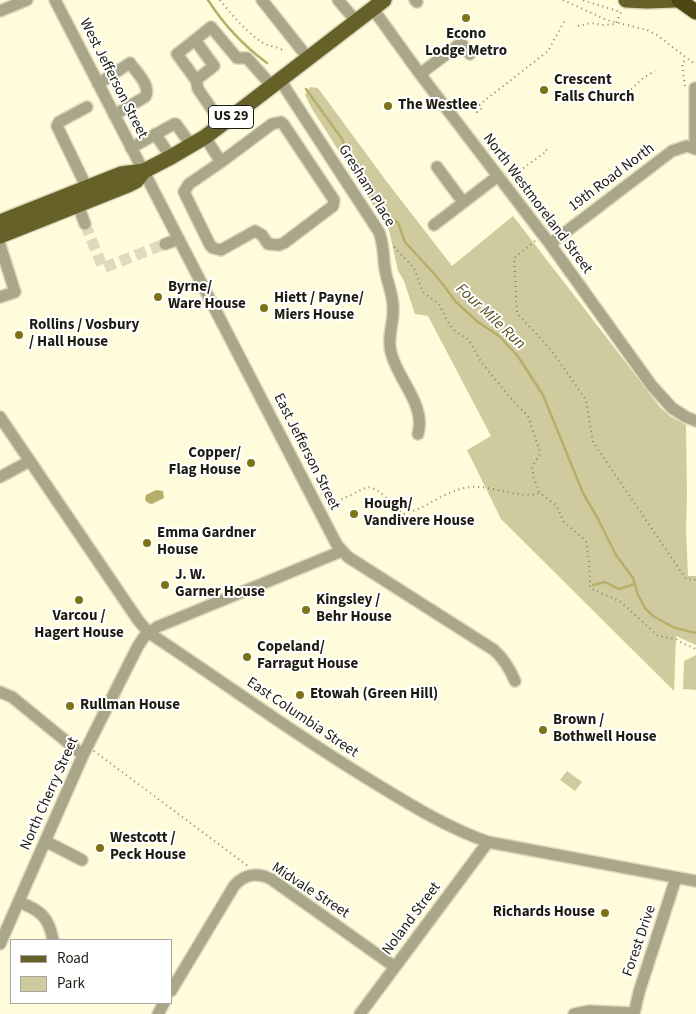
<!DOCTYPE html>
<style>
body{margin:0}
#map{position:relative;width:696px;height:1014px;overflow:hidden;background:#fffcdc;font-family:"Source Sans 3",sans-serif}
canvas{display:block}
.legend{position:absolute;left:10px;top:939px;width:162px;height:65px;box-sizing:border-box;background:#fff;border:1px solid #a5a4a0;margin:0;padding:6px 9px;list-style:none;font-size:15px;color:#1d1c11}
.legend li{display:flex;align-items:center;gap:10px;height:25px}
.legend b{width:25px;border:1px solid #a5a4a0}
</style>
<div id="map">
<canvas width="696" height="1014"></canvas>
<ul class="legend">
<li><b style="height:6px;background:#666128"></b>Road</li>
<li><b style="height:14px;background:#cfcb9e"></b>Park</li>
</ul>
</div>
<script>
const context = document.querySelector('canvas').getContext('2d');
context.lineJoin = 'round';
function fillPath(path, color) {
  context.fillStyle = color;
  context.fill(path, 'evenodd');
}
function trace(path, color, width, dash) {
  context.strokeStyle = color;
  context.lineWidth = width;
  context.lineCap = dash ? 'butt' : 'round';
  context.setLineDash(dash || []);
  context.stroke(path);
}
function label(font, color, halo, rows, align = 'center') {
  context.font = font + ' "Source Sans 3",sans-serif';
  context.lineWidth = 4;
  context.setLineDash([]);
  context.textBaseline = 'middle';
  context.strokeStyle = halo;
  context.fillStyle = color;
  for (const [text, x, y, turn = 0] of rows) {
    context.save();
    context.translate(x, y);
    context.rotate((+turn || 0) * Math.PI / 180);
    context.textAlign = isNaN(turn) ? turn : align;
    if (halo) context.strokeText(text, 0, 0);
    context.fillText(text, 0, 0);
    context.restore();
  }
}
fillPath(new Path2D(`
 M310,87L318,88L387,182L452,266L513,216L660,407L670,416L686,425L687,495L686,528L688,576H696V645L676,636L674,691L501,519L467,450L491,436L428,316L415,314L404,281L398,271L389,230L312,109L305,95Z
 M696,655V690L683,689L684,661Z
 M567,771L582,782L575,791L560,780Z`), '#cfcb9e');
fillPath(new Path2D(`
 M156,490L163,491L164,498L152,504L148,503L145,500L146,495Z`), '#b6af6a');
trace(new Path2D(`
 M208,0C224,25 244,46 267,63
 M306,89L342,139L349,157L372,195L385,212L398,223L405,242L438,278L456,302L478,322L499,336L517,355L543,395L583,493L597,517L616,555L633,578L638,595L645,608L653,616L675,628L696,633
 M593,585L605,582L619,589L635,584`), '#b6af6a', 2.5);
trace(new Path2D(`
 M85,224L103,268L165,244`), '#dddabe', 11, [11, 5.5]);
const minor = new Path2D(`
 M55,0L337,545L348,557L494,650C504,659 510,669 515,681
 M262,0L308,58
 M338,0L356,21
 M415,0L417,2
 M373,9L420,74L550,244L652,386L672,408L686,417L696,421
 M0,11L27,0
 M195,40L211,27L237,58H247L272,86
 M420,74L461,43L470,54
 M196,80L214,66L195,40L177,54L196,80L198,89L222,124
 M280,80L379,232C384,245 383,256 385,269C387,282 393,294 393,307C394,324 386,339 392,356C400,382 426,406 418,434
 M98,84L130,63C136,72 152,86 145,97L114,115
 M695,88V148
 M155,134L171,157
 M205,137L221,162L272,124L281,122L284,125L334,200L333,206L284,243L279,245L268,244L262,235L255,231L221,250L213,248L210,245L184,192L189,184L221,162
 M131,148L174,124H176L191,145
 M437,167L463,202
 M87,188L57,126L59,122L87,107
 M78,205L85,224
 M434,225L498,176
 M165,244L179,239
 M550,244L672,151L687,146L696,149
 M0,245L15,292L0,297
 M0,417L138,620L149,633C224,682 296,736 373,782C411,805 446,827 488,842L696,881
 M0,477L30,461
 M0,692L12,697L83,755
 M45,841L82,860
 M19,902C40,910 49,917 53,940
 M0,944L83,755L138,646L144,637L157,627L342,551
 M171,991L234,886C244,874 258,872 271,879L395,967
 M158,1014L164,1003
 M360,1014L488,842
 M574,1014L589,1011L634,1013
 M634,1014L639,992L676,878`);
const major = new Path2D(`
 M626,0L647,1L675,0
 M0,222L121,174L144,171L171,157L205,137L242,109L384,0
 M0,236L128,185L136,181L144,171`);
const highway = new Path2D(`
 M679,0L696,12`);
trace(minor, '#dbd8bc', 14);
trace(major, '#dbd8bc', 18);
trace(highway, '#dbd8bc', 18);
trace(new Path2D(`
 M220,0C232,15 246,32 263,43C270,47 279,46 285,52
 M563,0L607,20L647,30L657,35L696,65
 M578,26L591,23L603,25L616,24L621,12L582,0
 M685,86L682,64L687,58
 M618,93L626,94L643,78L655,71
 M476,101L482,108L477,112L471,104Z
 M479,105L548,51L565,20
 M511,177L547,151L545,148
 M535,241L514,258L517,313L552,351L586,400L593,442L686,579L696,580
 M394,247L414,268L423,292L439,304L449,324L455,331L469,340L481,362L513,401L528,416L540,452L539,456L532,467L534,479L540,493L556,505L564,522L586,541C589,558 590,571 590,588L621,602L658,636L676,639L682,643L696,649
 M328,506L367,487C382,488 391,506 403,514C427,509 446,489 471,487C492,485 521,500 539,493
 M94,751L249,867`), '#85836e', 2, [1, 4]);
trace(minor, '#a9a689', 11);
trace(major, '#666128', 15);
trace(highway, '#4d4812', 15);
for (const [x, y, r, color] of [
 [466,18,5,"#7c7316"],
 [544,90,5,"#7c7316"],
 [388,106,5,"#7c7316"],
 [158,297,5,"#7c7316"],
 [264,308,5,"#7c7316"],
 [19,335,5,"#7c7316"],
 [251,463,5,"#7c7316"],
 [354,514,5,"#7c7316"],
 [147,543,5,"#7c7316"],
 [165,585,5,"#7c7316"],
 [79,600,5,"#7c7316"],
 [306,610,5,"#7c7316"],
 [247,657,5,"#7c7316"],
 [300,695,5,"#7c7316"],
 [70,706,5,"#7c7316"],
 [543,730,5,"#7c7316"],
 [100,848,5,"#7c7316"],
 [605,913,5,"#7c7316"]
]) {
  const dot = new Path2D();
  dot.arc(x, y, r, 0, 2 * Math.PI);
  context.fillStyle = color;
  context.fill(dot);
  trace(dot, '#fff', 2);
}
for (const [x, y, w] of [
 [231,117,45]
]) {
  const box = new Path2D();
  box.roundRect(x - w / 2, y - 11.5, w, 23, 4);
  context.fillStyle = '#fff';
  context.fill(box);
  trace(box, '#1d1c11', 1);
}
label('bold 14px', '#1d1c11', null, [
 ["US 29",231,117]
]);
label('bold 15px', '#1d1c11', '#fff', [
 ["Econo",466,35,"center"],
 ["Lodge Metro",466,52,"center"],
 ["Crescent",554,81],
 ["Falls Church",554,98],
 ["The Westlee",398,106],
 ["Byrne/",168,288],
 ["Ware House",168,305],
 ["Hiett / Payne/",274,299],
 ["Miers House",274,316],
 ["Rollins / Vosbury",29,326],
 ["/ Hall House",29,343],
 ["Copper/",241,454,"right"],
 ["Flag House",241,471,"right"],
 ["Hough/",364,505],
 ["Vandivere House",364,522],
 ["Emma Gardner",157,534],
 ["House",157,551],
 ["J. W.",175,576],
 ["Garner House",175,593],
 ["Kingsley /",316,601],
 ["Behr House",316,618],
 ["Varcou /",79,617,"center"],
 ["Hagert House",79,634,"center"],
 ["Copeland/",257,648],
 ["Farragut House",257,665],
 ["Etowah (Green Hill)",310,695],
 ["Rullman House",80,706],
 ["Brown /",553,721],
 ["Bothwell House",553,738],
 ["Westcott /",110,839],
 ["Peck House",110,856],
 ["Richards House",595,913,"right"]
], 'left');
label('15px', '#1d1c11', '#fff', [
 ["West Jefferson Street",113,79,63],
 ["19th Road North",612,178,-37],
 ["Gresham Place",366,186,58],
 ["North Westmoreland Street",537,204,53],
 ["East Jefferson Street",306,452,63],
 ["East Columbia Street",302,718,34],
 ["North Cherry Street",50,794,-66],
 ["Midvale Street",310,891,33],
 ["Noland Street",412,919,-53],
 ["Forest Drive",640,941,-71]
]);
label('italic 16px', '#595420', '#fff', [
 ["Four Mile Run",490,317,43]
]);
</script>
